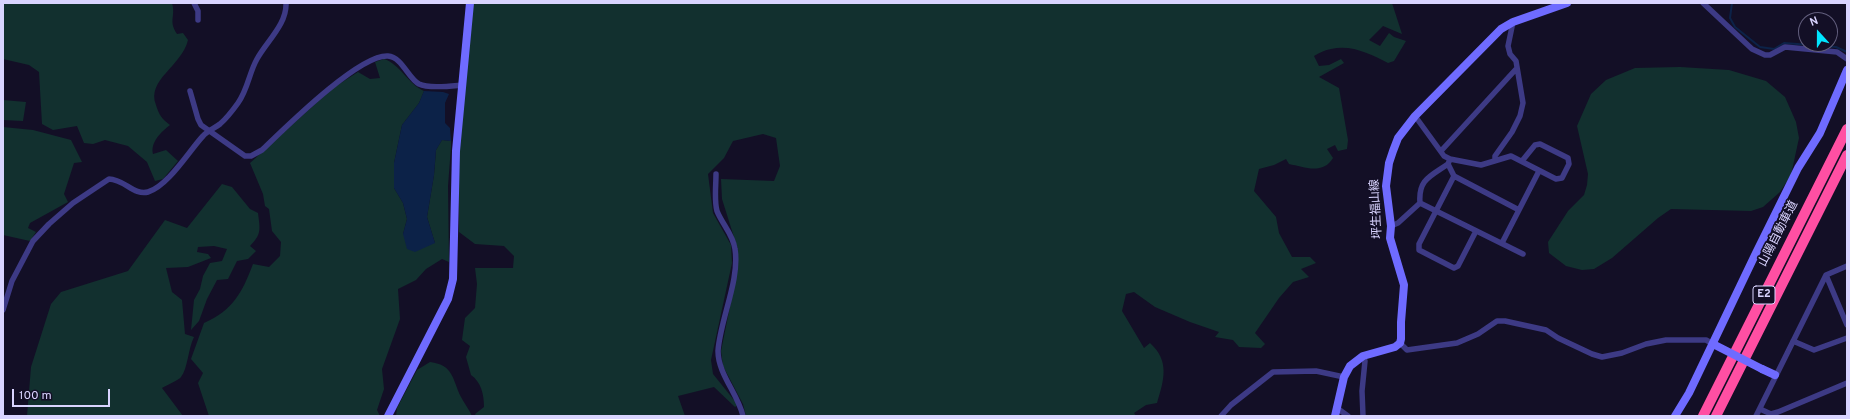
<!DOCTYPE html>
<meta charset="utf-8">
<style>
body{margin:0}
#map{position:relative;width:1850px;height:419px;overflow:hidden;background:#130f26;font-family:Overpass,sans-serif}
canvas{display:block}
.frame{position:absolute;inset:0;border:4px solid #d9d4ff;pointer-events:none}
.north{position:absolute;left:1798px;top:12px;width:40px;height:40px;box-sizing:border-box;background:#130f26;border:1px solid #625e7d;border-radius:50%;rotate:339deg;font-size:11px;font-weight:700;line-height:16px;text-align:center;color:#d9d4ff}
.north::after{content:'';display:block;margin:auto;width:14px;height:18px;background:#00e5ff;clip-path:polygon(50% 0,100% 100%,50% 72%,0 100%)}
.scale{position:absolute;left:12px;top:389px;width:98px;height:18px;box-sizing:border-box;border:2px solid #d9d4ff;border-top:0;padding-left:5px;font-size:12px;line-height:14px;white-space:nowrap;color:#d9d4ff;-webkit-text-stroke:3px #130f26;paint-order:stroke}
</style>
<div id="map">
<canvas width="1850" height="419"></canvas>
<div class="frame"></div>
<div class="north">N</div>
<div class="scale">100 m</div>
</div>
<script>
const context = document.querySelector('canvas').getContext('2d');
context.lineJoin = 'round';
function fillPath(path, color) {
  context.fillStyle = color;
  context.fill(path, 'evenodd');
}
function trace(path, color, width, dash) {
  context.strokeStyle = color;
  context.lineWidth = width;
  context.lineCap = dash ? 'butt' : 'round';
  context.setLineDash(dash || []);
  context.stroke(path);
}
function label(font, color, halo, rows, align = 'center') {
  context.font = font + ' Overpass,"Noto Sans JP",sans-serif';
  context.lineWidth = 3.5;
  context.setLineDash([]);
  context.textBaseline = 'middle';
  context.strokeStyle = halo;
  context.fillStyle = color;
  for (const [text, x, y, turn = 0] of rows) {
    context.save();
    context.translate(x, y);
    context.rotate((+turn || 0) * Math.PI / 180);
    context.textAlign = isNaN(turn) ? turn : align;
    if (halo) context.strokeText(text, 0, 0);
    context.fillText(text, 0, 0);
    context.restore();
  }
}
fillPath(new Path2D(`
 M3,3H172C176,17 168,20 177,34L183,33L188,40C182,66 146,80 156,105C159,115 162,119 170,125C162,131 150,142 153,154L166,150L178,161L163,179L155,181L147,162L128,146L105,140L93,144L84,143L77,126L53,130L42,124L39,72L29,65L3,59Z
 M472,3H1392L1402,34L1383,26L1369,40L1380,46L1389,33L1394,37L1406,41L1394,61L1388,63C1371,54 1351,44 1331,49C1325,50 1319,53 1314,56L1319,66L1329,65L1341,59L1344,63L1319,77L1339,88L1348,140L1347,149L1338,151L1335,145L1327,149L1333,158C1323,175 1304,167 1289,164L1286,159L1274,165L1259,169L1254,191L1276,217L1279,233L1292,257H1310L1316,263L1301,269L1309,277L1293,282L1279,298L1255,333L1265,344L1261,348L1239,347L1233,340L1215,337L1219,332L1190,322L1155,307L1134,292L1126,294L1122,311L1144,348L1150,343C1170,361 1164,380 1157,403L1146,405L1134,413L1136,416H746L743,404L723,366L721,351L738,267V250L722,199L721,179L774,181L780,166L776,138L763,134L733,141L724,158L708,174L713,213L731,245L732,263L711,360L713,374L738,405L735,407L714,387L678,396L685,416H476L475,414L484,407C484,394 481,382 471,375L466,357L470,346L462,340L465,318L475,308L477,284L475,268H513L514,256L504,246L475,244L459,232V150Z
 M384,59C400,64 408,84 424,91L419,103L402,125L394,163V188L403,203L407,219L403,234L435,243L427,217L434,175L436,150L442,140L451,141V147L448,186L449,262L442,259L426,269L416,280L398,289L400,319L382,369L384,389L377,410L380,416H209L198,383L203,373L191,359L204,323C233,310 242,293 253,264L269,267L280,256L281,242L272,231L269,209L265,206L263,194L250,163L333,88L358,72L370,79L380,78L375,62Z
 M1680,67L1729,70L1766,81L1785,97L1796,122L1799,138L1791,175L1780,192L1763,207L1751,211L1671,209L1658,218L1612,258L1594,269L1582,270L1566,266L1549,253L1548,242L1568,211L1584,195L1587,185L1588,174L1577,126L1591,94L1606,80L1635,68Z
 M3,100L26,102L23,121L3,120Z
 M3,127L33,130L71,140L82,162L74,163L64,194L68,202L30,223L28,228L36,232L30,241L3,235Z
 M222,184L232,187L250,209L258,213C260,229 262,234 250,246L256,251L248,259L237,261L228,279L217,280L207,299L199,321L191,330L194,300L200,289L203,276L210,263L222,261L227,249L214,246L198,247L197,252L208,254L211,258L188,267L166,268L172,292L182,300L185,334L194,337C188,349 188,368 181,377C179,380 167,385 162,388L183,416H27L31,367L51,304L61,292L128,271L165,220L187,228Z
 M430,362C454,365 452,379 461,397C464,403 469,409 472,416H396L397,408L417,370Z`), '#12302f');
fillPath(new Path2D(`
 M424,91L443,92L449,94L445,103V123L450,128L451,141L442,140L436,150L434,175L427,217L435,243L415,252L407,249L403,234L407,219L403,203L394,188V163L402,125L419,103Z`), '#0c2248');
trace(new Path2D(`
 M1732,3L1730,18L1735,27L1760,47L1774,49L1784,43L1836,47L1847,52`), '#0c2248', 2);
trace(new Path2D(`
 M194,3L198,11V20
 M1703,3L1752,49L1765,55H1770L1785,47L1837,52L1847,59
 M190,91L198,119L201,125L245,156H251L262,150C284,129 359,54 388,56C402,57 408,78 419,84C429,89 451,86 462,85
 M1415,116L1444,156L1450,159L1481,165L1511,156L1556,179L1562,178L1569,164L1568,158L1540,144L1535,145L1522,161
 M1441,151L1517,68
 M1495,161V156L1512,132L1520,116L1523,103L1516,61L1510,54L1508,46L1513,22
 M1448,164L1454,176L1519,210
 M716,174C716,186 714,200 717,211C722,224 733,234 735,249C740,280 720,320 718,351C718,374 738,394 743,416
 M1454,176L1419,244V250L1454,268L1458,266L1476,231
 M1420,203L1523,254
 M1391,226L1398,223L1420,203C1418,179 1431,176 1448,164L1450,159
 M1502,243L1539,171
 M1826,275L1847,325
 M3,310L12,281L33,241L49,224L73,203L109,179C124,179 134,196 148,192C168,186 189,151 203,136C207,131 215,128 220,124C227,118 233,110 238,103C248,89 249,73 257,59C267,41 287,24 286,3
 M1793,341L1814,350L1847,338
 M1400,343L1407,350L1457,343L1478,334L1497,321H1505L1546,330L1558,338L1592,354L1602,357L1622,353L1646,344L1666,340H1706L1713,344
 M1337,408L1348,416
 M1760,409L1771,414L1778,412L1847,383
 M1221,416L1231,405L1273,372L1316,371L1344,377
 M1363,416L1362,391L1365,361L1363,356
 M1756,416L1826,275L1847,266`), '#3d3a85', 5.5);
trace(new Path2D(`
 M1762,369L1775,375
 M388,416L448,299L453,279L456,151L470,3
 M1335,416L1344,377L1350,366L1363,356L1395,347L1400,343L1401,339V322L1404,285L1390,238L1391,226L1386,186L1389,163L1393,151L1398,138L1415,116L1501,29L1513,22L1567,3
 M1675,416L1689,393L1755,255L1798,168L1820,133L1847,70`), '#6f6bff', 8);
trace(new Path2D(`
 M1703,416L1847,129
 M1716,416L1847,155`), '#ff4fa3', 10);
trace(new Path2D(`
 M1713,344L1762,369`), '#6f6bff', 8);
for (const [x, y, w] of [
 [1764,295,22]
]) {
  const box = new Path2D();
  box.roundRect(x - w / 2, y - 9, w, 18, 3);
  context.fillStyle = '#130f26';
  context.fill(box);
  trace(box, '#d9d4ff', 1);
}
label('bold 11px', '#d9d4ff', null, [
 ["E2",1764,295]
]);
label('12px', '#d9d4ff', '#130f26', [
 ["坪生福山線",1377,209,-93],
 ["山陽自動車道",1779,234,-63]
]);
</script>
